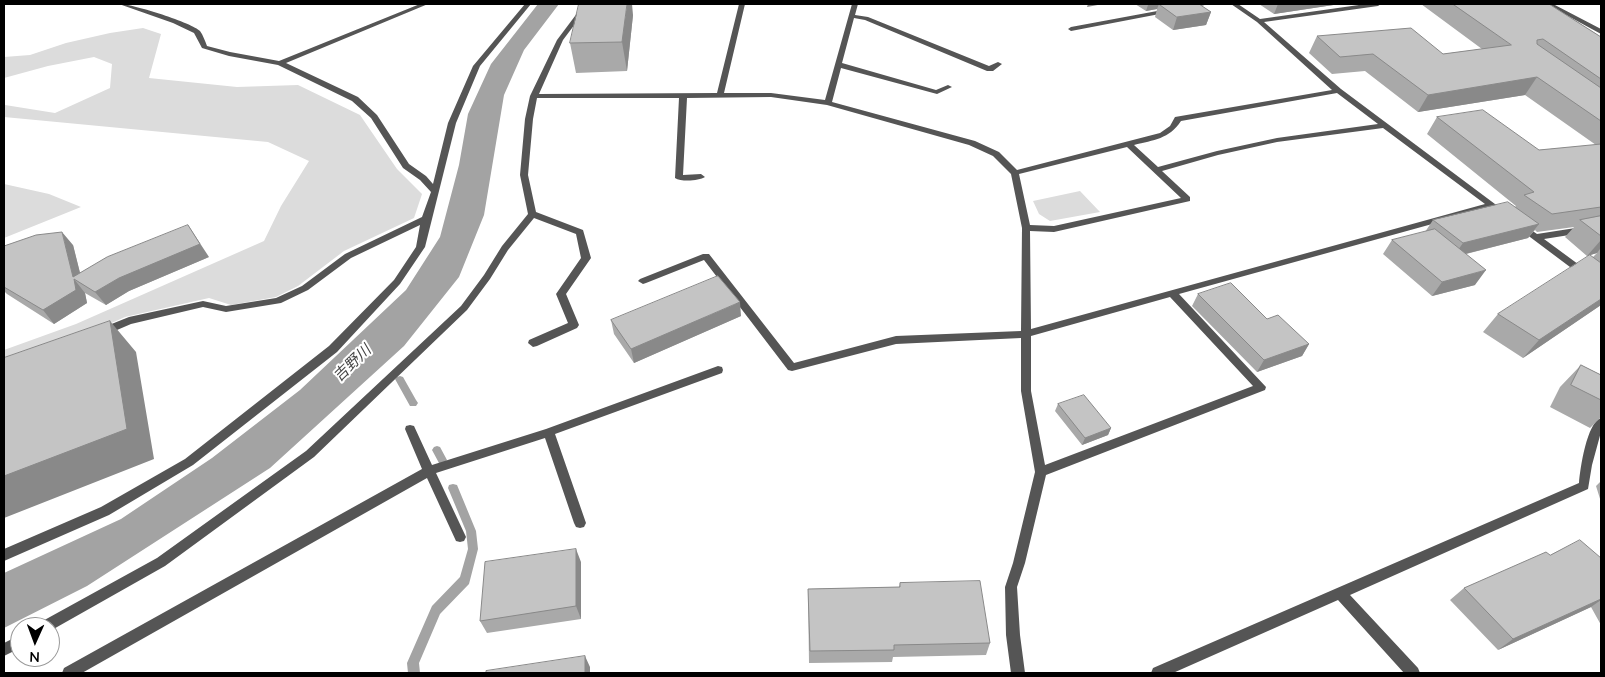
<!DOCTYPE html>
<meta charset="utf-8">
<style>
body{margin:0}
#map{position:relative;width:1605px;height:677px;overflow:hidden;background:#fff;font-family:"Nunito Sans",sans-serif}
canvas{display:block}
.frame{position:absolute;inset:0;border:5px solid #000;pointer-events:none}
.north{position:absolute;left:10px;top:617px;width:50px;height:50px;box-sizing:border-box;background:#fff;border:1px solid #999;border-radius:50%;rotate:182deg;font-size:14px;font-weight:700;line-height:20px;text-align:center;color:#000}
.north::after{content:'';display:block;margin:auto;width:18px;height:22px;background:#000;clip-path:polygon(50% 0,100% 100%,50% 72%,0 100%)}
</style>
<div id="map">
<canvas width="1605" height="677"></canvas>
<div class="frame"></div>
<div class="north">N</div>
</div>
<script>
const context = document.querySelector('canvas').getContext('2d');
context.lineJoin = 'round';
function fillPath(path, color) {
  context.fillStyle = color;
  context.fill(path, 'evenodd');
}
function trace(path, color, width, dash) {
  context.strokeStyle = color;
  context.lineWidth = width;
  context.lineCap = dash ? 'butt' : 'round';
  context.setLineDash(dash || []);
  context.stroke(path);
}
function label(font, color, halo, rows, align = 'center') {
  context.font = font + ' "Nunito Sans","Noto Sans JP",sans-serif';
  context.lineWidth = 4;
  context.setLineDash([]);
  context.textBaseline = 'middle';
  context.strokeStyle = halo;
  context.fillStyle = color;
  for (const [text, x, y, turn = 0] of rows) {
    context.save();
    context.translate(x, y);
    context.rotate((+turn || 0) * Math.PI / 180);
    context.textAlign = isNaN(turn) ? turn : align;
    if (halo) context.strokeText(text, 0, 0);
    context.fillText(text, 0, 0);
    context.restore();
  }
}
fillPath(new Path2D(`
 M143,28L161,34L149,78L237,87L298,85L360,115L397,169L422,194L414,218L344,251L298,286L276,297L231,305L209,298L125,317L4,371V350L76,324L264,241L281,206L309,161L268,142L4,117L5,105L55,113L110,88L112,64L94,57L48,66L4,78V57L30,55L66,43L110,33Z
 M4,184L49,194L81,207L4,238Z
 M1080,191L1100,212L1050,221L1039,214L1033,201Z`), '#dcdcdc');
fillPath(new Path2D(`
 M538,4H559L524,50L504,95L484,215L459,277L404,346L270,468L87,586L4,628V573L121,519L212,458L300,390L406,290L440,237L459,165L468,114L491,64Z`), '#a3a3a3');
fillPath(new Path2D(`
 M400,376L403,377L416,400L418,403L416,406H410L395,379L397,377Z
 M437,446L440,447L447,460L445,463L442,464L439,463L432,450L434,447Z
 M453,484L457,485L476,531L478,549L469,584L440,614L419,663L420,673H408L407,663L432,606L460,577L468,549L466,531L448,488L449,485Z`), '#a3a3a3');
fillPath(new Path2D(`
 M119,4C130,3 193,23 200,31C203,35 205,41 207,46L230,52L279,61L420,4H428L286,63L358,97L377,115L409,164L426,176L433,184L448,123L473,66L525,4H531L480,66L456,123L425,247L400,284L337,352L193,465L109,515L4,561V549L101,507L185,459L329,346L394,280L416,247L420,225L351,258L308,290L281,303L226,312L203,307L131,324L103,336L98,332L99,329L129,317L203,301L226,306L276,298L302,286L345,254L422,217L431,192L420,180L403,168L371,118L352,101L278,65L229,56L202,48L194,33L173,23Z
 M584,4H590L563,40L539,94L717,93L739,4H745L724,93H771L825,100L852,4H858L855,15L868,17L989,66L998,62L1002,64L993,71H987L865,20L854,18L842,63L936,90L948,85L952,87L937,94L841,68L832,102L975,141L999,152L1017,170L1160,133L1170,126L1175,117L1332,90L1257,22L1231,4H1238L1260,19L1366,4H1381L1378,6L1264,22L1341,89L1507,213L1506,215H1500L1490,208L1179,294L1266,387L1265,390L1046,475L1025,563L1017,587L1020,635L1025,673H1011L1006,635L1005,587L1013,563L1035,472L1021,391V338L896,344L792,371L788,370L704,260L646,283L643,284L638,281L640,279L703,254H709L794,363L896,336L1021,331L1022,228L1011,174L993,156L969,145L827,105L771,97L687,98L683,175L701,174L705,177C699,181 681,182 675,178L679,98H537L533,119L528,175L536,212L583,230L591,258L566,294L579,325L577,328L537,346L533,347L528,343L529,340L568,323L556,294L581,258L576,234L534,218L508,250L490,279L467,310L314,457L165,566L50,631V627H37L39,623L157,558L306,451L461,306L484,275L502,246L528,214L520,175L525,119L530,96L557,40ZM1337,93L1378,124L1277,138L1217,151L1158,167L1134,145C1154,140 1169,139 1181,121ZM1383,128L1485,204L1031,329L1030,231L1054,232L1190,201V197L1162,171L1218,155L1277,142ZM1127,147L1181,198L1054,226L1030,225L1019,174ZM1170,297L1253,386L1045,465L1031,391V336Z
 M1195,4H1209L1187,9L1184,7Z
 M1546,4H1553L1601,29V34Z
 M1168,9L1170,10V12L1071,31L1068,29L1071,27Z
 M1521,223L1537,234L1601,224V230L1544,239L1601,281V289L1598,288L1518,228L1517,226L1518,224Z
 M718,366L722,367L723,370L722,373L555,434L586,523L584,527L580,528L576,527L574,523L545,438L436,473L466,537L464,541L460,542L456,541L427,478L82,673H62L64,668L422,469L405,429L406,426L410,425L414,426L432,465L546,429Z
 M1601,418V432L1592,465L1588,489L1350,595L1418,668L1420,673H1404L1338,600L1173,673H1151L1153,668L1579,483C1580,469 1587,422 1601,418Z
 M20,635V648L4,656V643Z`), '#555');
fillPath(new Path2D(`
 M1135,4H1199L1211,12L1206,25L1173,30L1155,17L1157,9L1146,11Z
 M1259,4H1340L1274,14Z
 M1421,4H1549L1601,37V305L1523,358L1483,332L1498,314L1593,257L1597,253L1587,256L1565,237L1574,227L1537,232L1535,230L1528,238L1466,254L1475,285L1432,296L1383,254L1392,240L1425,232L1433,220L1515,207L1516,206L1427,134L1437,117L1539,150L1596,145L1525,95L1418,112L1365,71L1332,74L1309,53L1317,36L1443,54L1482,49Z
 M633,15L627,71L576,73L570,43Z
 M73,245L80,273L209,257L129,291L106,305L85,293L87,303L54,324L7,294L4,291V246Z
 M1198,294L1267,319L1309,344L1302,356L1257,372L1192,306Z
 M741,316L634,363L614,334L611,320Z
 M1581,365L1601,375V417L1590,428L1550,407L1560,387Z
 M1058,404L1111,428L1108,435L1082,445L1055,411Z
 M1601,481V502L1596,486Z
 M1550,555L1601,558V625L1591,607L1498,650L1450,600L1464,588Z
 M581,562V619L487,633L480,621Z
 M900,583L990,643L986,655L893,657L892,662L809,663L808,589L899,587Z`), '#a9a9a9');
fillPath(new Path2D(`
 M627,4H632L633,15L627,71L622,42Z
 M1088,4H1103L1087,7Z
 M1153,4H1178H1159L1157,9L1146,11L1148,5Z
 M1278,4H1340L1274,14Z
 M1211,12L1206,25L1173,30L1177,17Z
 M1537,77L1525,95L1418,112L1428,95Z
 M1539,224L1528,238L1453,257L1463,243Z
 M188,225L209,257L129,291L106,305L95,292L119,278Z
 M62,232L73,245L83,285L73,277Z
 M1601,240V250L1600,249L1597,253L1587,256Z
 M1486,270L1475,285L1432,296L1442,282Z
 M74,279L85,293L87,303L54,324L43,310Z
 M1601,299V305L1523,358L1539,340Z
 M740,302L741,316L634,363L631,349Z
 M110,321L136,352L154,459L4,518V476Z
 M1309,344L1302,356L1257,372L1264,360Z
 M1111,428L1108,435L1082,445L1085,438Z
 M576,549L581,562V619L576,606Z
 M1601,599V600L1591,607L1498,650L1513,639Z
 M585,656L590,667V673H585Z`), '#898989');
const building = new Path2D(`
 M579,4H627L622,42L570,43Z
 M1159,4H1199L1211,12L1177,17Z
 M1453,4H1549L1601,37V79L1543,39L1537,40V44L1601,88V121L1537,77L1428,95L1373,54L1340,57L1317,36L1411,28L1443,54L1511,45Z
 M1483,110L1539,150L1601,144V207L1552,214L1524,195L1534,192L1437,117Z
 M1508,202L1539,224L1463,243L1433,220Z
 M1601,216V236L1580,220Z
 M188,225L200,244L119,278L95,292L74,279L76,290L43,310L4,287V246L36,235L62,232L73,277L107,257Z
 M1435,229L1486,270L1442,282L1392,240Z
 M1590,255L1601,263V299L1539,340L1498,314Z
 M718,276L740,302L631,349L611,320Z
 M1231,283L1267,319L1278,315L1309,344L1264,360L1198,294Z
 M110,321L127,429L4,476V358Z
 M1581,365L1601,375V400L1571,385Z
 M1084,395L1111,428L1085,438L1058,404Z
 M1580,540L1601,558V599L1513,639L1464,588L1546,552L1550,555Z
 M576,549V606L480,621L485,562Z
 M980,581L990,643L894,645V650L810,651L808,589L900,587V583Z
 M585,656V673H486V671Z`);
fillPath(building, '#c4c4c4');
trace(building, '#898989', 1);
label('italic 15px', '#444', '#fff', [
 ["吉野川",353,364,-44]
]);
</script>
